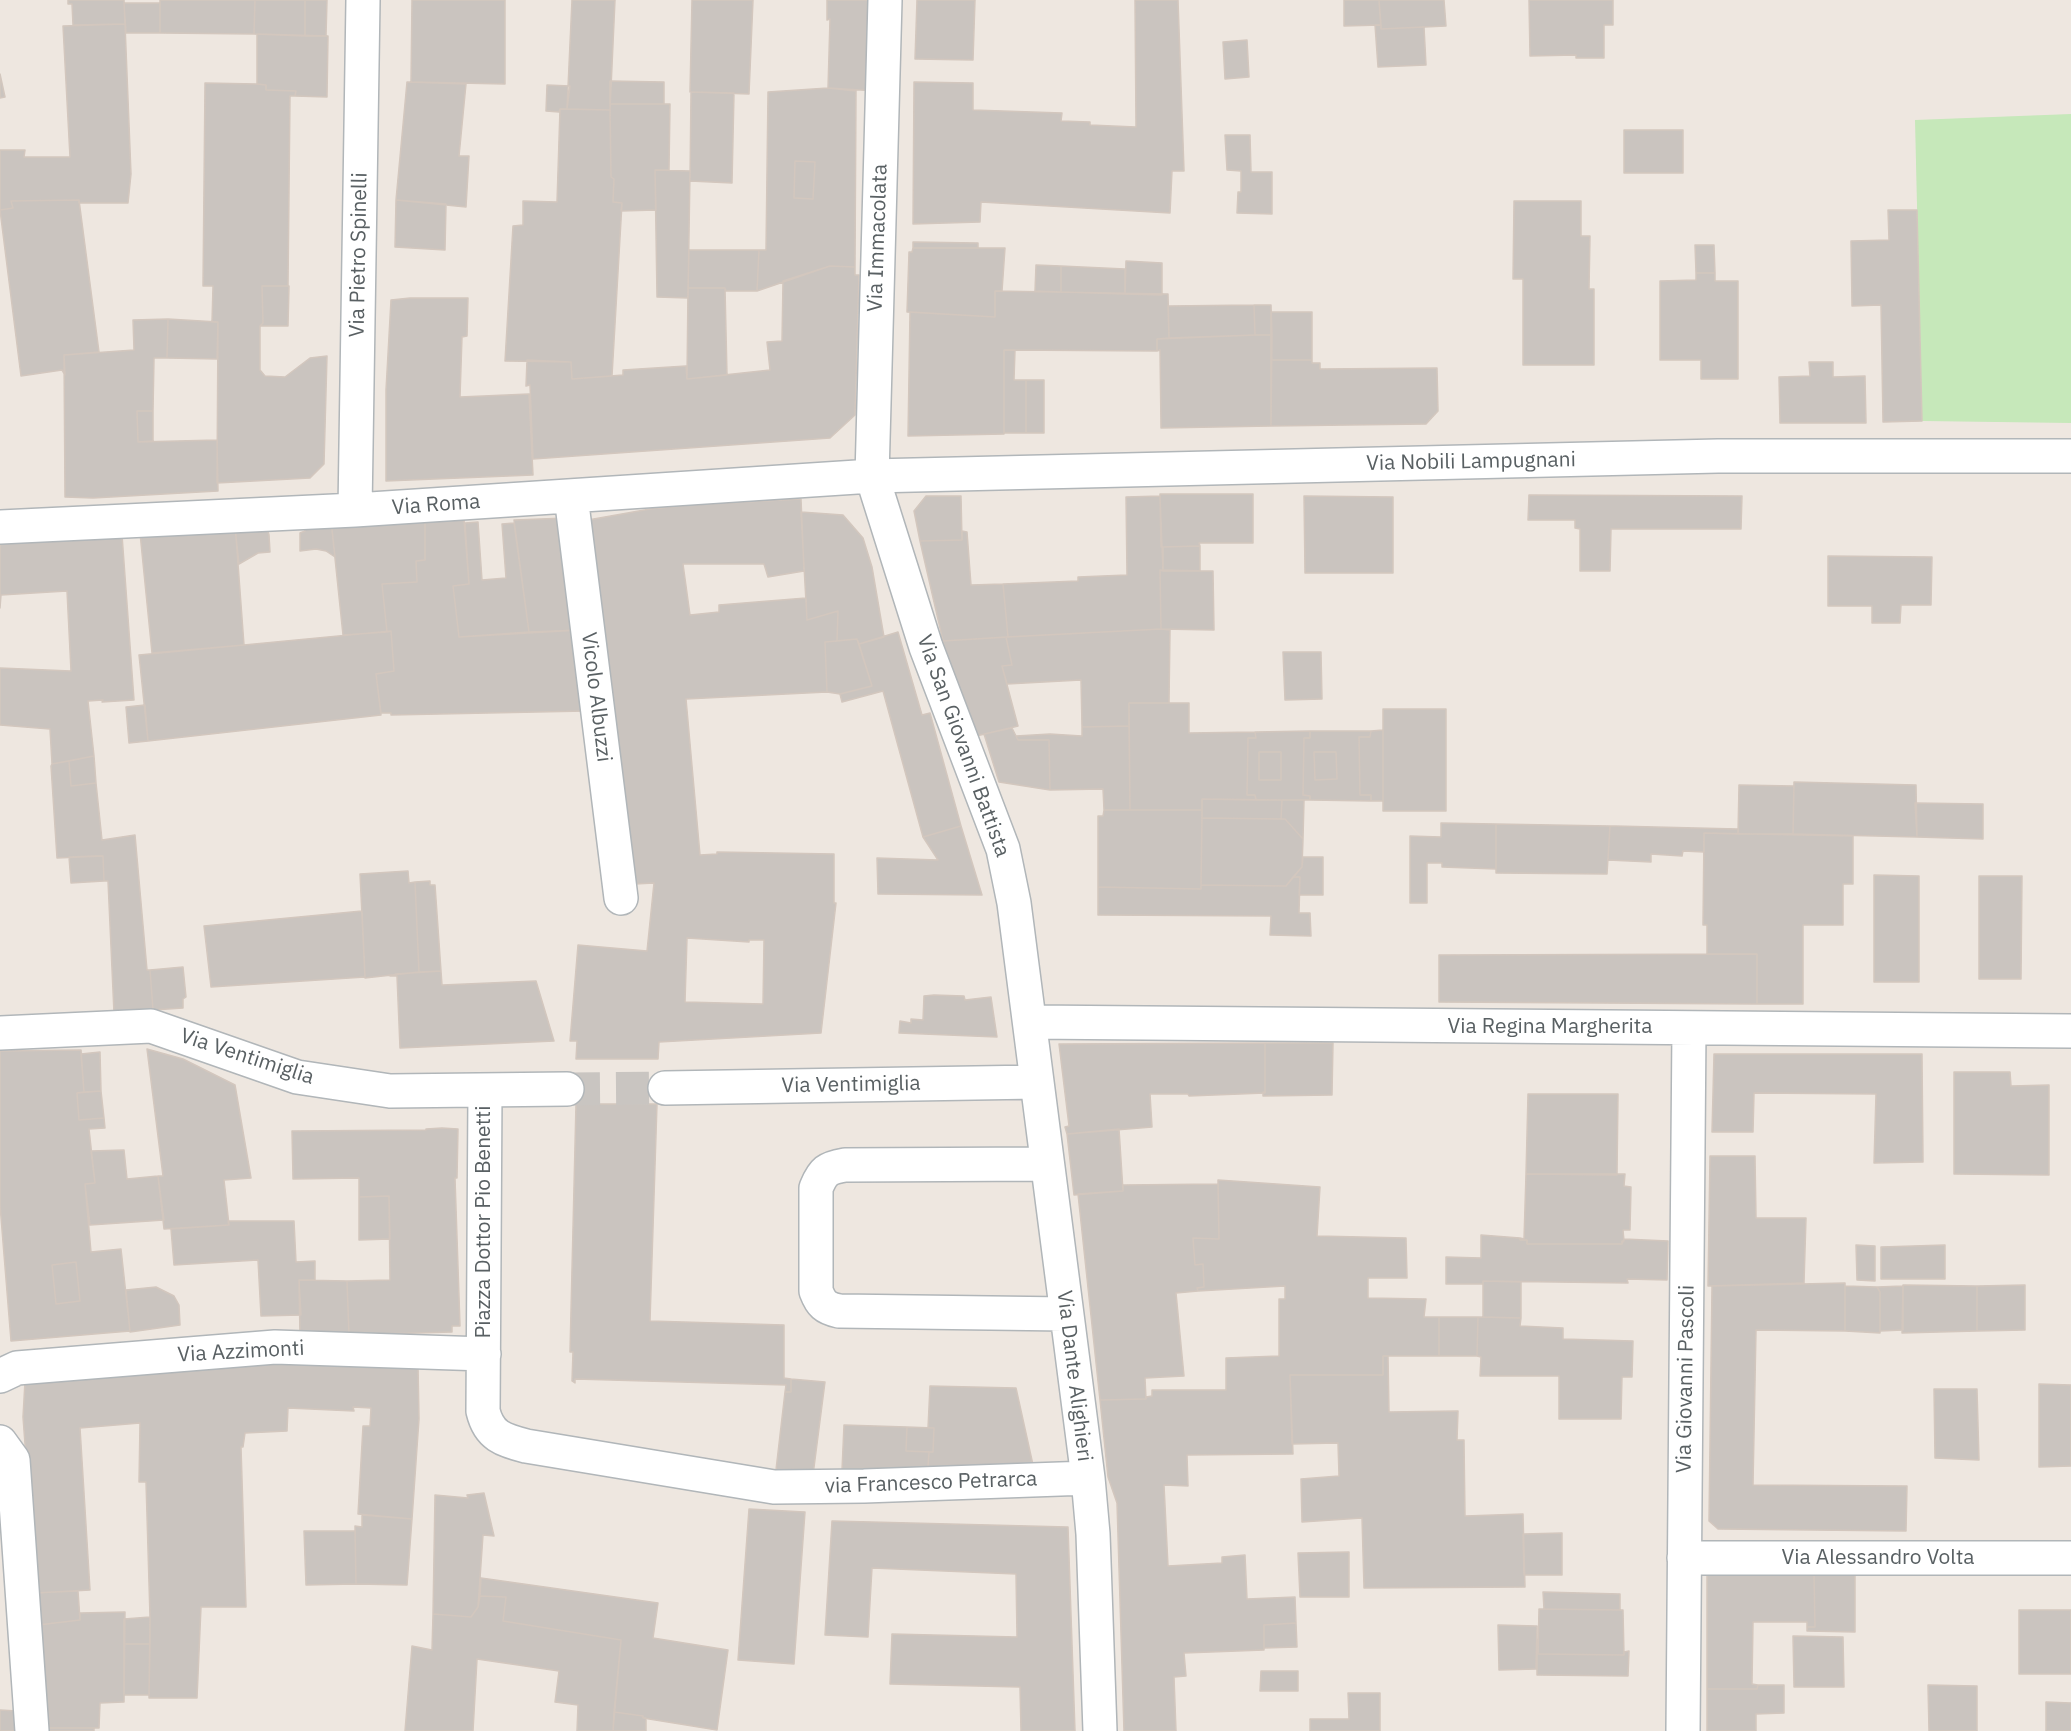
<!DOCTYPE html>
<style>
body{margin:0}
canvas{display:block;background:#eee7e0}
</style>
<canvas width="2071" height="1731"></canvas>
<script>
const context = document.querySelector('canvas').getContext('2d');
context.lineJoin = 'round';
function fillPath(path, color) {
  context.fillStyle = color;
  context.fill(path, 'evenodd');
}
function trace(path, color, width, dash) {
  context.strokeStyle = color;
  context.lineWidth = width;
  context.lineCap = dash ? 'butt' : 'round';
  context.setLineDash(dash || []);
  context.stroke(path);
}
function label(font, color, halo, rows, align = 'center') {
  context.font = font + ' "IBM Plex Sans",sans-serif';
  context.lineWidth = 6;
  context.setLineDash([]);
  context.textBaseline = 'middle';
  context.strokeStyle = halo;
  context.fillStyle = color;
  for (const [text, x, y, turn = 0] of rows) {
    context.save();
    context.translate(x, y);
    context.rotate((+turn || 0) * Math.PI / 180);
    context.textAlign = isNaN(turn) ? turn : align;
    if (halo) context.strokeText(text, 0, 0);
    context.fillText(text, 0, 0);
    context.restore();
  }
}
fillPath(new Path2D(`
 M2071,114V423L1922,421L1915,120Z`), '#c6e8ba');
const building = new Path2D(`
 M68,0H124L125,24L73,25L72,4H68Z
 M160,0H255L254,34L160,33Z
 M255,0H305V36L254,34Z
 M305,0H327L326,36H305Z
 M412,0H505V84L411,82Z
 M572,0H615L610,110L567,109Z
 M692,0H753L749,94L690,92Z
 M827,0H878L877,91L828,88L830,19L827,20Z
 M917,0H975L973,60L915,59Z
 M1135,0H1178L1184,170V171H1172L1170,213L981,202L980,222L913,224L914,82L973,83V110L1062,113L1061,121L1090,122V125L1136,127Z
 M1344,0H1379L1381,25L1344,26Z
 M1379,0H1444L1446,26L1381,29Z
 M1529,0H1613V25H1604V58H1576V55L1530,56Z
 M124,3H160V33H126Z
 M125,24L131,174L128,203H79V200L11,201L13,208L0,210V150H25L24,157H70L63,26Z
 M1375,25H1381V29L1424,27L1426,65L1378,67Z
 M257,34L328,36L327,97L295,96L296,91L266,90V85L257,84Z
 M1247,40L1249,77L1225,79L1223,42Z
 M0,74L5,97L0,98Z
 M610,81L664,82V104H610Z
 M407,82L466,84L459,156H469L466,207L396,200Z
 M205,83L257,84L266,85V90L296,91L295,96H290L288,286H262L263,323L260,326V370L265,376L285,377L310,358L327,356L324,464L310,478L217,483L218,322H212L213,286H203Z
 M547,85L570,86L567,109H560L559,112L546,111Z
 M828,88L856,91L855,267L830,266L757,291L759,250H766L768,92ZM795,161L815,162L813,199L794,198Z
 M691,92L734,93L732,183L690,181Z
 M610,104H670L669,170H655L656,210L621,211L622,203L613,202L614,179L611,177Z
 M560,109L610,110L611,177L614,179L613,202L622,203L612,376L572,379L571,362L505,361L513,226L523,225V201L557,202Z
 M1624,130H1683V173H1624Z
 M1225,135H1250L1251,172H1272V214L1237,213L1238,192H1241V171L1227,170Z
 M795,161L815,162L813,199L794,198Z
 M655,170L690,171L688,298L657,297Z
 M79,200L99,352L64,355L65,375L62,370L21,376L0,210L13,208L11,201Z
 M396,200L446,204L445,250L395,247Z
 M1514,201H1581V236H1590L1589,289H1594V365H1523V279H1513Z
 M1888,210H1917L1922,421L1883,422L1881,305L1852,306L1851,241L1889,240Z
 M913,242L978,243V248H913Z
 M1695,245H1714L1715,273H1696Z
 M913,248H1005L1002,291H995V317L907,312L909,252H912Z
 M689,250H759L757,291H726L725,288H688Z
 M1126,261L1162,263V295L1125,294Z
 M1036,265L1061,266V292L1035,291Z
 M830,266L855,267V275H859L855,415L830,438L533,459L530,385L526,386L527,360L571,362L572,379L623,375V370L686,366L687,379L770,370L767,342L782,341L783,281Z
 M1061,266L1125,269V294L1061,292Z
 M1696,273H1715V281H1738V379H1701V360H1660V281L1696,280Z
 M262,286H289L288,326H260L263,323Z
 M688,288H725L727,375L687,379Z
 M995,291L1168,294L1169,338L1157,339V351L1004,350V434L908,436L910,312L995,317Z
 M410,298H468L467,336L462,337L460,397L529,394L533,475L386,481V390L391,300Z
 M1254,305L1255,335L1169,338L1168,306Z
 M1254,305H1271L1272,335H1255Z
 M1271,312H1312V360H1271Z
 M168,319L167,358H154L153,411H137L138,442L217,440L218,491L93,498L65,497L64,355L134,350L133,320Z
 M168,319L218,322L217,359L167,358Z
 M1255,335H1272L1271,426L1161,428L1160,350L1157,351V339Z
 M1004,350H1015L1014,380H1026V433H1004Z
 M1271,360H1312V363H1320V369L1437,368L1438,411L1426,424L1271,426Z
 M1809,362H1833V377L1865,376L1866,423H1780L1779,377L1810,376Z
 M1026,380H1044V433H1026Z
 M137,411H153V441L138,442Z
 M1160,494H1253V543H1199L1200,546L1161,547Z
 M1529,495L1742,496L1741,529H1611L1610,571H1580V529L1575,528V520H1528Z
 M926,496H961L962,540L920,541L914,511Z
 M1160,496L1163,571L1160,570L1161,629L1008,637L1003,584L1078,581V577L1127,575L1126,497Z
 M1304,496L1393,497V573H1305Z
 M801,499L804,571L768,577L764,564H683L690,615L719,612V605L806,598L807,620L838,611L837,641L825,642L827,692L686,699L700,855L717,854V852L834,854V903H836L821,1033L659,1042L658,1059H576L577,1041H570L578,945L647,951L654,883L635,884L611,679L588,520L650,509L691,505ZM687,938L749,942V940H764L763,1004L685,1002Z
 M801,512L843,515L863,538L872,567L884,637L859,644L857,639L837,641L838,611L807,620Z
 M425,518V560L416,561L417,582L382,584L387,632L343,635L331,520Z
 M566,518L580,630L529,632L514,520Z
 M425,519L464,520L469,584L453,586L459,637L580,630L586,711L391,715V713H381L376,674L394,671L391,631L387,632L382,584L417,582L416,561L425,560Z
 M305,520H331L335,557L326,551L316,549L300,551V533L305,531Z
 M478,522L482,580L506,578L502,524L514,523L529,632L459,637L453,586L469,584L465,523Z
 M235,523L244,645L152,653L140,533Z
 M235,528H267L269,535L270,552L258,553L239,564Z
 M962,531L967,532L971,585L1003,584L1008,637L943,641L920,541L962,540Z
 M122,535L134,700L102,702L103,700L88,701L94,756L52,764L50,729L0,725V668L71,671L67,591L1,595L0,608V541Z
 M1200,546V571H1163V547Z
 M1828,556L1932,557L1931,605H1901L1900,623H1872V606H1828Z
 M1160,570L1213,571L1214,630L1161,629Z
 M1161,629L1170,630L1169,703H1129V726L1082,727L1081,680L1007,684L1002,666L1012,665L1006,637Z
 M391,631L394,671L376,674L381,715L148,741L139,655Z
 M898,632L922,715L930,713L961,826L923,837L883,691L842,702L840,694L872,686L859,644Z
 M1006,637L1012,665L1002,666L1018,726L968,738L943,641Z
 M857,639L872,686L840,694L827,692L825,642Z
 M1283,652H1321L1322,699L1285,700Z
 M1129,703H1189V733L1255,732L1256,738H1248L1247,795H1255L1256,800L1202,799V810H1130Z
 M145,705L148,741L129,743L126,707Z
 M1383,709H1446V811H1383Z
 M1129,726L1130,810H1104L1103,789L1050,790L1049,740H1018L1016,736L1050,734L1082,736V727Z
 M1012,728L1018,740H1049L1050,790L999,782L984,734Z
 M1383,730V801H1371V795H1360L1359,737H1370L1371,731Z
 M1310,731H1371L1370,737H1359L1360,795H1371V801L1310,800V796L1303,795L1304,738H1310ZM1314,752H1336L1337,779L1315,780Z
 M1310,731V738H1304L1303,795L1310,796V800H1256L1255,795H1247L1248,738H1256L1255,732ZM1259,752H1281V780H1259Z
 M1259,752H1281V780H1259Z
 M1314,752H1336L1337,779L1315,780Z
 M94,756L96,783L71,786L69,761Z
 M69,761L71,786L96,783L102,840L135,835L147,970H150L153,1010L114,1013L108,881H104L103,856L57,858L51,766L52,764Z
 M1794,782L1916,785L1917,837L1793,834Z
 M1739,785L1794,786L1793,834H1738Z
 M1202,799L1282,800L1281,819L1202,818Z
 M1282,800H1304L1303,839L1285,819H1281Z
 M1915,803L1983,804V839L1917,837Z
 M1104,810H1202L1201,889L1098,887V816H1103Z
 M1202,818L1285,819L1303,839L1302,867L1286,886L1201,885Z
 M1441,823L1496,824V869L1442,867V863H1427V903H1410V836L1441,837Z
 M1496,824L1610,826L1607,874L1496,873Z
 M961,826L982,895L878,894L877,858L938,860L923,837Z
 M1610,826H1615L1738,829V834L1704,833V852L1683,851L1682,856L1651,854V862L1608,860Z
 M1704,833L1853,836V884H1843V925H1803V1004H1757V954H1707V925H1703Z
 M95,856H103L104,881L71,883L69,857Z
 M1303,857H1323V895H1299L1300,877H1293L1302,867Z
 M408,871L409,883L415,882L419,972L365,978L360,874Z
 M1874,875L1919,876V982H1874Z
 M1979,876H2022L2021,979H1979Z
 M1293,877H1300L1299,913H1310L1311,936L1270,935L1271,916L1098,915V887L1201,889V885L1286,886Z
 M430,881V885H435L441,971L419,972L415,882Z
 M362,911L365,977L211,987L204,926Z
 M1757,954V1004L1439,1002V955Z
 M183,967L186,997L183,999V1008L153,1010L150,970Z
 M441,971L442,985L536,981L554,1041L400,1048L397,976H390L396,974Z
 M934,995L964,996L965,1000L991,997L997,1037L899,1033L900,1021L911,1023V1019L923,1020L924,996Z
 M1265,1043H1333L1332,1095L1263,1096V1092L1265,1093Z
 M1265,1043V1093L1189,1096L1188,1094H1150L1152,1127L1067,1134L1065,1127L1069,1126L1059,1044Z
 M147,1049L183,1059L235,1085L251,1178L224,1180L229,1225L164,1229L158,1176H163Z
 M81,1050L84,1092L77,1093L79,1120L104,1118L105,1128L89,1129L95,1183L85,1184L91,1252L121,1249L130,1331L11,1341L0,1205V1051ZM76,1262L80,1301L56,1304L52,1265Z
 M100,1052L101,1091L84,1092L81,1054Z
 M1714,1054H1922L1923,1162L1874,1163L1876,1094L1754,1093L1753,1132H1712Z
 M1954,1072H2010L2011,1086L2049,1085V1175L1954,1174Z
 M101,1091L104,1118L79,1120L77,1093Z
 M1528,1094H1618L1617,1175L1526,1174Z
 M576,1104H657L650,1321L784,1325V1378L791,1379V1392H785L786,1385L575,1379V1383L572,1381L573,1352H570Z
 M442,1128L458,1129L457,1178H455L460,1326H452V1332L349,1335L347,1281L390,1280L389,1196L359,1197V1178L293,1179L292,1131L426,1130V1129Z
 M1119,1129L1123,1191L1074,1195L1067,1134Z
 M124,1150L127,1179L158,1176L164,1220L90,1225L85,1184L95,1183L91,1151Z
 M1710,1156H1755L1756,1218H1806L1804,1283L1708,1286Z
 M1526,1174H1625L1624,1186L1631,1187L1630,1230H1623L1624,1241H1622V1244H1527V1240H1520V1238L1524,1239Z
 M1218,1180L1320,1187L1317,1236L1406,1238L1407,1278H1368V1298L1426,1299L1424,1317H1439V1356H1383V1375H1290L1293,1454L1187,1455L1188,1486L1164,1485L1168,1566L1222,1563V1557L1245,1555L1247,1599L1295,1597L1296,1623L1264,1625V1650L1184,1653L1186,1676L1174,1677L1176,1731H1124L1117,1503L1108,1477L1100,1400L1146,1399V1397L1152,1396V1390H1226V1358L1279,1356V1299H1285V1286L1198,1291L1197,1288L1204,1287L1203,1264L1195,1265L1193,1238L1219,1239Z
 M1218,1184L1219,1239L1193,1238L1195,1265L1203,1264L1204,1287L1197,1288L1198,1291L1176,1293L1184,1376L1145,1378L1146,1399L1100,1400L1078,1194L1123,1191V1185Z
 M389,1196L390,1239L359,1240V1197Z
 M228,1221H294L296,1262L315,1261V1280H299L301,1315L261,1316L258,1260L174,1265L171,1229L229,1225Z
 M1481,1235L1520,1238V1240H1527V1244H1622L1624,1239L1668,1241L1667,1280L1627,1279L1628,1283L1483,1281V1284H1446V1257L1481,1258Z
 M1856,1245L1875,1246V1281L1857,1280Z
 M1945,1245V1279H1881V1247Z
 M76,1262L80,1301L56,1304L52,1265Z
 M299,1280L347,1281L349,1335L300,1336Z
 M1483,1281L1521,1282V1318L1483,1317Z
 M1845,1283V1331L1756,1330L1753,1485L1907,1486L1906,1531L1718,1529L1709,1521L1712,1286Z
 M1903,1285L1977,1286V1331L1902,1333Z
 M2025,1285V1330L1977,1331V1286Z
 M1845,1286L1877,1287L1880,1292V1333L1845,1331Z
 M1903,1286V1330L1880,1331V1292L1877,1287Z
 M156,1287L174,1296L179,1305L180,1325L130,1332L126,1290Z
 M1439,1317H1478L1477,1356H1439Z
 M1478,1317L1521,1318L1520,1326L1563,1328V1339L1633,1341L1632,1377H1622L1621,1419H1559V1376H1480L1481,1357L1477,1356Z
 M1383,1356H1388L1389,1412L1458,1411L1457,1440H1464L1465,1516L1523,1514L1525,1587L1364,1588L1362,1518L1302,1522L1301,1479L1339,1476L1338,1443L1292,1444L1290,1375H1383Z
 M291,1360L418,1365L419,1419L412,1519L358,1514L363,1426H370L371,1408L353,1407L354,1411L288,1408L287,1431L245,1433L243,1447H241L246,1607H201L197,1698H149L150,1617L146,1482H139L140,1423L80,1428L90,1590L36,1593L23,1417L25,1381Z
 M791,1379L825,1382L813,1475L774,1487L785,1392H791Z
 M2039,1384L2071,1385V1466L2039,1467Z
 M930,1386L1016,1388L1037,1483L927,1481L929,1452H933L934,1428H928Z
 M1934,1389H1977L1979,1460L1935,1458Z
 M844,1425L907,1427L906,1451L929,1452L927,1481L842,1470Z
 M907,1427L934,1428L933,1452L906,1451Z
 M484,1493L494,1536L483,1535L478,1607L471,1617L433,1614L435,1495L468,1498L467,1495Z
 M749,1509L805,1512L794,1664L738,1660Z
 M362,1515L412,1519L407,1585L356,1584L355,1526L362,1527Z
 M832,1521L1068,1527L1075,1731H1021L1020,1687L890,1684L892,1634L1017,1637L1016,1574L872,1568L868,1637L825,1635Z
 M304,1531H355L356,1584L306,1585Z
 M1562,1533V1575H1524L1523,1534Z
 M1349,1552V1597H1300L1298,1553Z
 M1707,1575H1814L1815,1627H1807V1622H1753L1752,1684L1758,1685L1757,1689H1707Z
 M1814,1575H1855V1632L1807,1631V1627H1815Z
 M481,1578L658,1603L653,1638L728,1650L717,1730L643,1718V1716L614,1712L621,1640L503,1621L506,1597L480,1596Z
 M78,1591L80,1620L38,1625L33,1593Z
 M1543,1592L1620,1594V1610L1544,1609Z
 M480,1596L506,1597L503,1621L621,1640L613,1731H577L578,1705L555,1702L559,1671L477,1659L473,1731H405L412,1646L432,1650L433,1614L471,1617L478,1607Z
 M1539,1609L1623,1610L1624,1655L1538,1654Z
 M2019,1610H2071V1674H2019Z
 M125,1612L124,1702L100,1703L99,1728H48L38,1625L80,1620V1613Z
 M150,1617V1644H124V1619Z
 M1296,1623L1297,1647L1264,1648V1625Z
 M1498,1625L1537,1626L1536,1669L1499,1670Z
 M1793,1636L1843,1637L1844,1687H1794Z
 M1537,1639L1538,1654L1624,1655V1652L1629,1651L1628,1676L1537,1675Z
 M124,1644H150L149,1695H124Z
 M1261,1671H1298V1691H1260Z
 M1758,1685H1784V1713L1756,1714V1731H1707V1689H1757Z
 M1928,1685L1977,1686V1731H1929Z
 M1348,1693H1380V1731H1310V1719H1349Z
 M2046,1702L2071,1703V1731H2046Z
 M0,1710L17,1711L16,1731H0Z
 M614,1712L643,1716V1718H646V1731H613Z
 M48,1728H94V1731H48Z`);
fillPath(building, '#cac4bf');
trace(building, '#d3c7be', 1.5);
trace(new Path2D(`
 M567,1089L665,1088`), '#c9c5c1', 33, [33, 16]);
const minor = new Path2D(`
 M885,0L872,476L926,647L1003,849L1014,903L1088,1478L1093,1534L1100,1731
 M571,496L621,898
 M355,510L363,0
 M0,527L355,510L872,476L1718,456H2071
 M1030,1022L2071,1031
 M0,1033L151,1026L297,1077L390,1091L567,1089
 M665,1088L1037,1082
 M485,1090L483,1411C489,1436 503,1440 526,1446L774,1487L864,1486L1088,1478
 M1047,1164L845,1165C827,1168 823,1171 816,1188V1291C821,1304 825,1308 839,1311L1066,1314
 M0,1376L17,1368L275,1347L484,1354
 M0,1442L13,1460L32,1731
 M1684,1558H2071
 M1683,1731L1689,1028`);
trace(minor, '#b1b6b9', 36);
trace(minor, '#fff', 33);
label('21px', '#596063', '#fff', [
 ["Via Immacolata",878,238,-88],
 ["Via Pietro Spinelli",359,255,-89],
 ["Via Nobili Lampugnani",1471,462,-1],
 ["Via Roma",436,505,-4],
 ["Vicolo Albuzzi",596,697,83],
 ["Via San Giovanni Battista",963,746,70],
 ["Via Regina Margherita",1550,1027],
 ["Via Ventimiglia",247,1057,18],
 ["Via Ventimiglia",851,1085,-1],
 ["Piazza Dottor Pio Benetti",484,1222,-90],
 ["Via Azzimonti",241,1352,-3],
 ["Via Dante Alighieri",1074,1376,83],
 ["Via Giovanni Pascoli",1686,1379,-89],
 ["via Francesco Petrarca",931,1483,-2],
 ["Via Alessandro Volta",1878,1558]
]);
</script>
